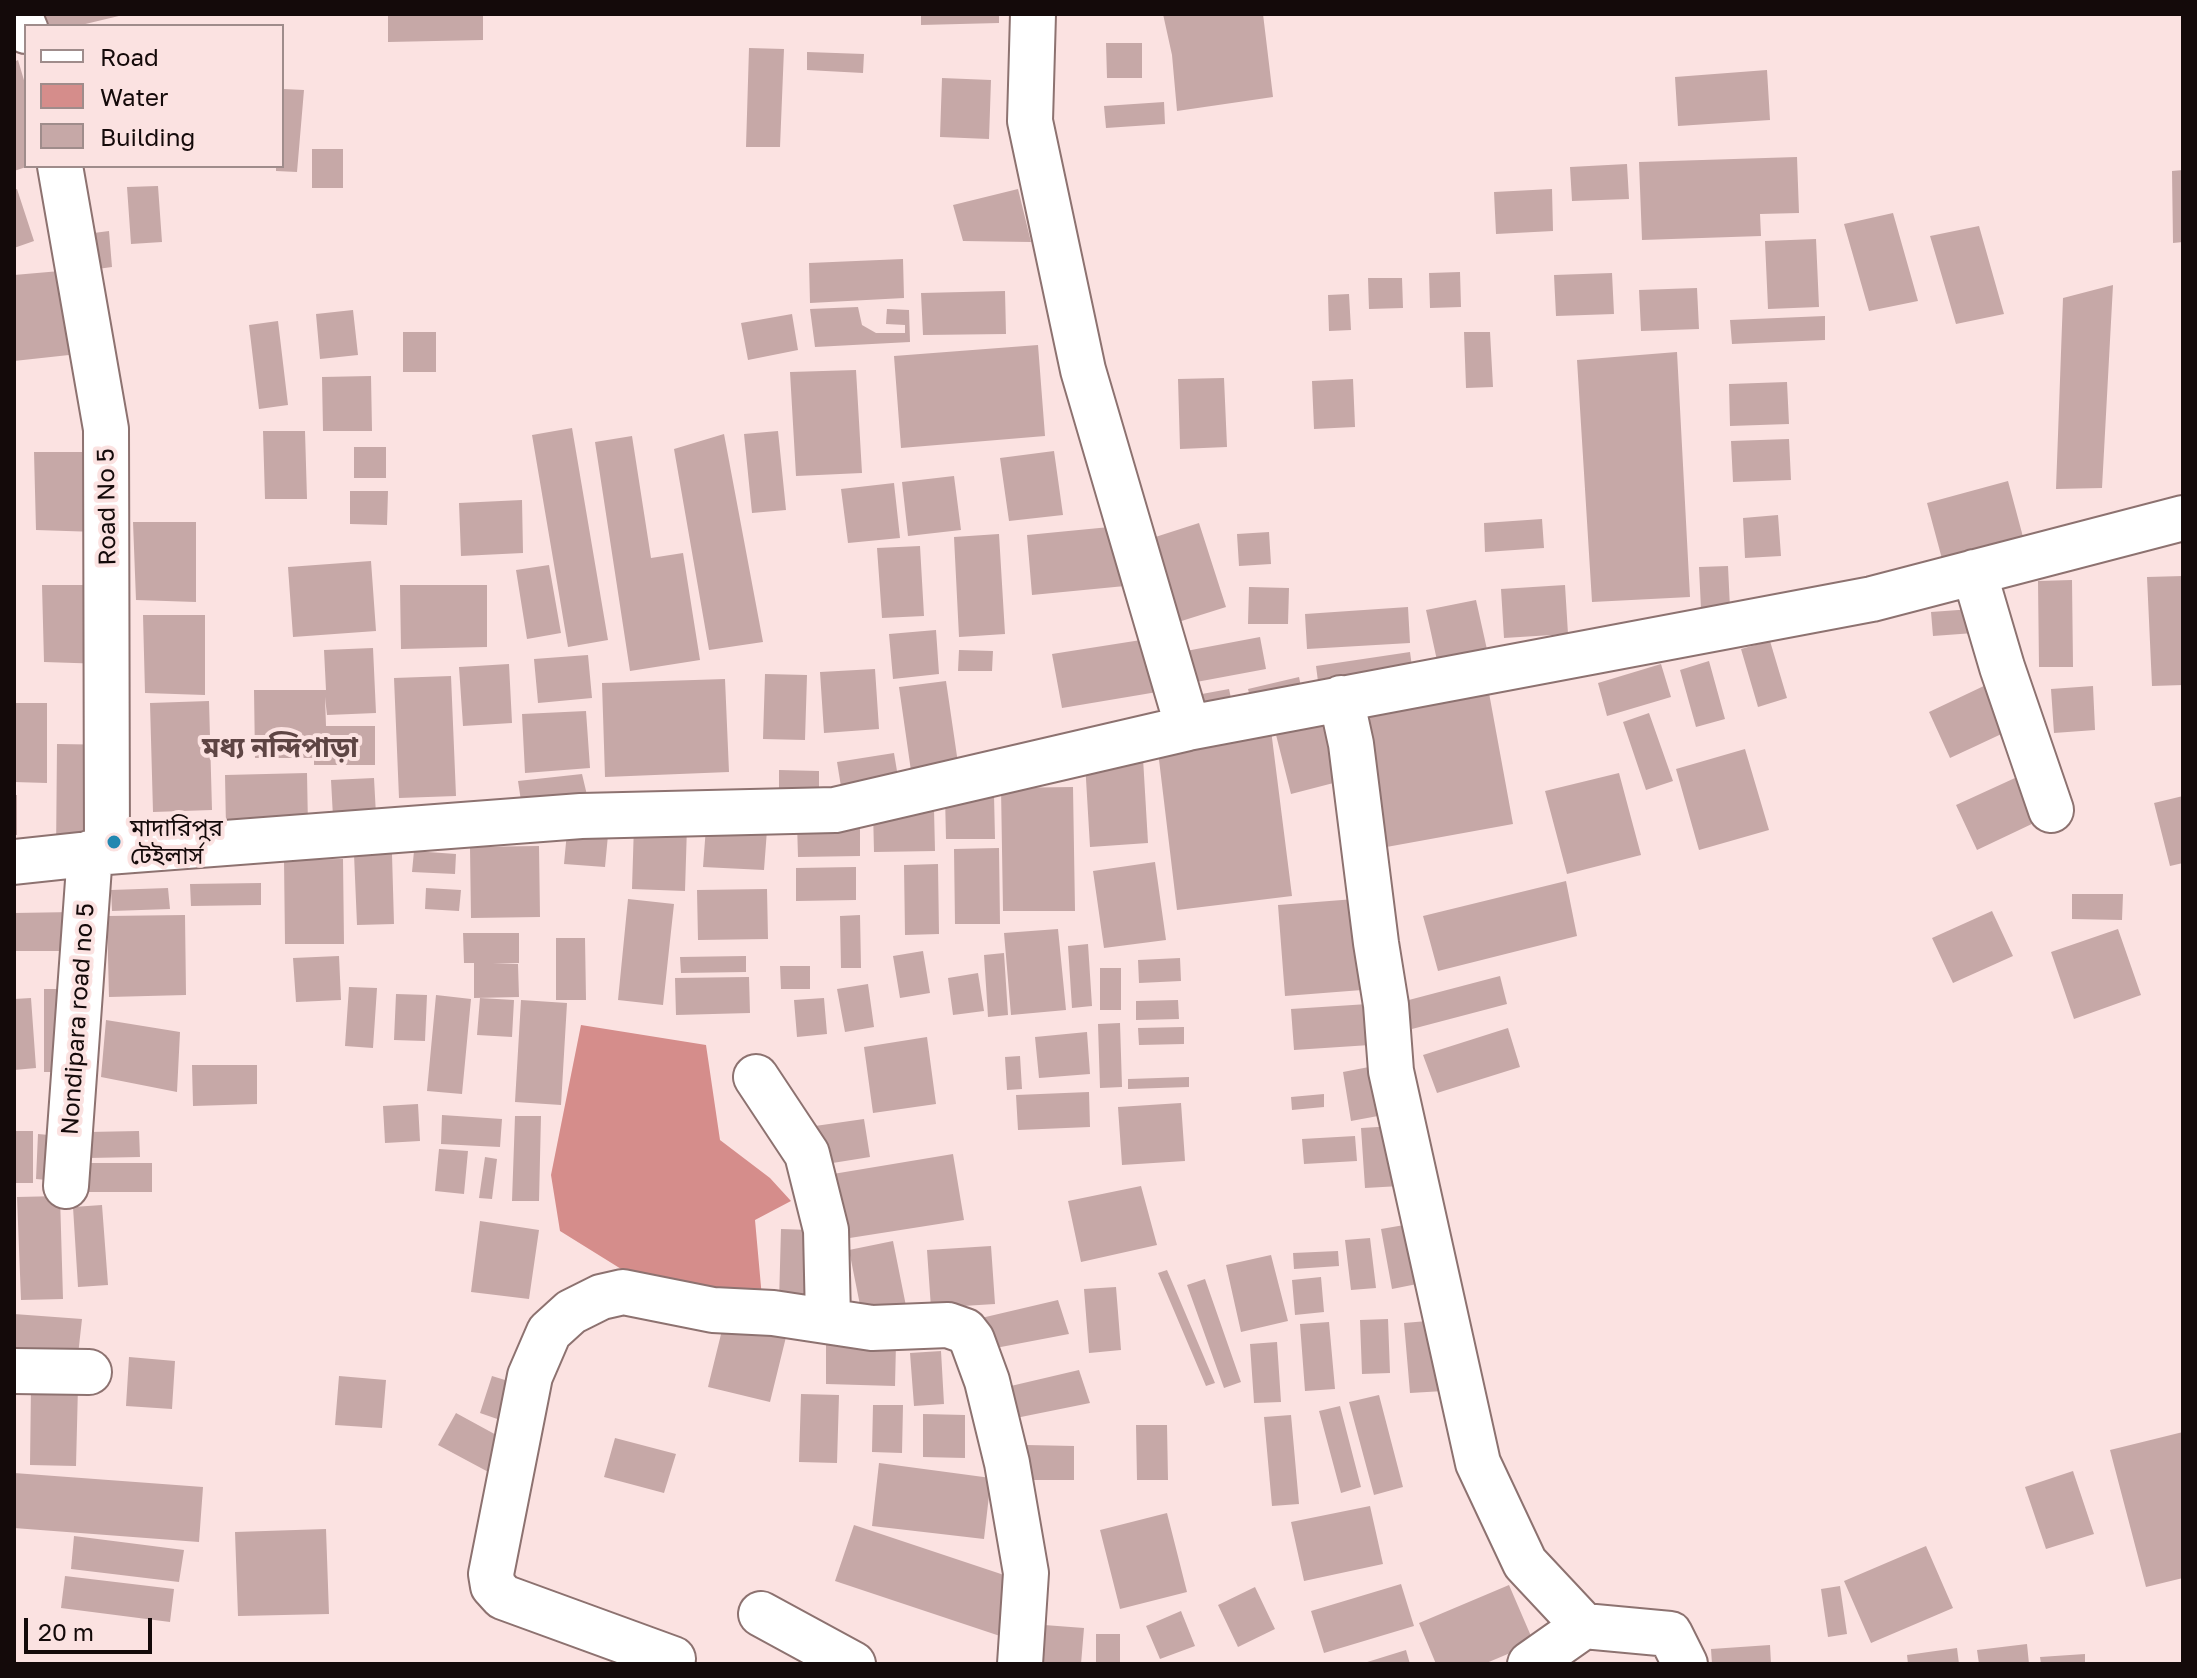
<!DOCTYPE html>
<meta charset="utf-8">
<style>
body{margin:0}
#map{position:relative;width:2197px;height:1678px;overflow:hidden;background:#fbe2e1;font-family:"Golos Text",sans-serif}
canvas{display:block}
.frame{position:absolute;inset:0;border:16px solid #140a0a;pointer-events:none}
.legend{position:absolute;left:24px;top:24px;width:260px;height:144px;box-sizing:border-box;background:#fbe2e1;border:2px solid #9f8c8b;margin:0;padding:10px 14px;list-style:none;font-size:24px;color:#140a0a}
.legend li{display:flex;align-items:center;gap:16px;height:40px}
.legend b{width:40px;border:2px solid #9f8c8b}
.scale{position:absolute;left:24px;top:1618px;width:128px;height:36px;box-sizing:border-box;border:4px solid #140a0a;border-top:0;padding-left:10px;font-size:24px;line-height:28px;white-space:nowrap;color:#140a0a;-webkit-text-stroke:6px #fbe2e1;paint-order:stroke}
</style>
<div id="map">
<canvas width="2197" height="1678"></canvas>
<div class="frame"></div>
<ul class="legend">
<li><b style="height:10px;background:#fff"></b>Road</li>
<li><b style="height:22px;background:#d58d8b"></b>Water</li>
<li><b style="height:22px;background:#c6a8a7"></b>Building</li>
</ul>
<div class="scale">20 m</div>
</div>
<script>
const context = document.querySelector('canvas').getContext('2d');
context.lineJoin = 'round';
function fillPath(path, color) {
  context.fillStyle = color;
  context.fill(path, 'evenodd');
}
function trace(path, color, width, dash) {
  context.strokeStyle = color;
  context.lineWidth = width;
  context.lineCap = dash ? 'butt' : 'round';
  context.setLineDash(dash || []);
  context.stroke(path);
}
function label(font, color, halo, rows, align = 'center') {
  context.font = font + ' "Golos Text","Noto Sans Bengali",sans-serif';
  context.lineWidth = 8;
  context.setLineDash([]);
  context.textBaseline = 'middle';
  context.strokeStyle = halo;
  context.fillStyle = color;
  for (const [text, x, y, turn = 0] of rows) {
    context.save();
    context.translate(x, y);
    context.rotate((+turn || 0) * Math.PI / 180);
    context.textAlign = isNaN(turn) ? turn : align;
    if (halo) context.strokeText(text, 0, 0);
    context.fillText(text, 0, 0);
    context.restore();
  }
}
fillPath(new Path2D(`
 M581,1025L706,1045L720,1140L770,1178L791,1201L755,1220L763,1309L626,1272L560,1231L551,1175Z`), '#d58d8b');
fillPath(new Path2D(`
 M22,14H123V15L77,26H25Z
 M388,14H483V40L388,42Z
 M921,14H999V23L921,25Z
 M1163,14H1263L1273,97L1177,111L1172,55Z
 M1106,43H1142V78H1107Z
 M749,48L784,49L780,147H746Z
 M807,52L864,54L863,73L807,70Z
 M18,60L26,87V167L14,171V62Z
 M1767,70L1770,120L1678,126L1675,77Z
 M942,78L991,80L989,139L940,137Z
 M283,89L304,90L297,172L276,171V166H282Z
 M1164,102L1165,124L1106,128L1104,106Z
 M312,149H343V188H312Z
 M1797,157L1799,213L1760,214L1761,236L1642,240L1639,162Z
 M1627,164L1629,199L1572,201L1570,167Z
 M2183,170V242L2173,243L2172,171Z
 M158,186L162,242L131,244L127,187Z
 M17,189L34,241L14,248V190Z
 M1018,189L1031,242L963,241L953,205Z
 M1552,189L1553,231L1496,234L1494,192Z
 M1893,213L1918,301L1869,311L1844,224Z
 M1979,226L2004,314L1956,324L1930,236Z
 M109,231L112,267L90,270L86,234Z
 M1816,239L1819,307L1768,309L1765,241Z
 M903,259L904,298L810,303L809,263Z
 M60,271L69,355L14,361V275Z
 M1460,272L1461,307L1430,308L1429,273Z
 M1612,273L1614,314L1556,316L1554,275Z
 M1368,278H1402L1403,308L1369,309Z
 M2113,285L2102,488L2056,489L2063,298Z
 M1697,288L1699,329L1641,331L1639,290Z
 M1005,291L1006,334L923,335L921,293Z
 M1349,294L1351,330L1329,331L1328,295Z
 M858,307L862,325L876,333H905V325L886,324L887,309L909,310L910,342L815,347L810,309Z
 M353,310L358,355L320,359L316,314Z
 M792,314L798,350L748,360L741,323Z
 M1825,316V340L1732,344L1730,320Z
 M278,321L288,405L259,409L249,325Z
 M403,332H436V372H403Z
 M1464,332H1490L1493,387L1466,388Z
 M1038,345L1045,436L901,448L894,356Z
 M1677,352L1690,597L1592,602L1577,360Z
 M856,370L862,473L796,476L790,372Z
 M371,376L372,431H323L322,377Z
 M1224,378L1227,447L1180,449L1178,379Z
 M1353,379L1355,427L1314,429L1312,381Z
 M1787,382L1789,424L1730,426L1729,384Z
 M572,428L608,640L568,647L532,435Z
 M263,431H305L307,499H265Z
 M778,431L786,510L752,513L744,434Z
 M724,434L763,642L709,650L674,449Z
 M632,436L651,558L683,553L700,660L630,671L595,442Z
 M1789,439L1791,480L1733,482L1731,441Z
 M354,447H386V478H354Z
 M1054,451L1063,515L1009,521L1000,458Z
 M34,452H97V532L36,530Z
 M954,476L961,530L908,536L902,482Z
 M2008,481L2026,548L1945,570L1927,503Z
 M894,483L900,538L848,543L841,489Z
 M350,491H388L387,525L350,524Z
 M522,500L523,553L461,556L459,503Z
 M1778,515L1781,556L1745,558L1743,518Z
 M1542,519L1544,548L1485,552L1484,523Z
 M133,522H196V602L136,600Z
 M1199,523L1226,607L1172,624L1146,540Z
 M1120,526L1125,586L1032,595L1027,535Z
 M1269,532L1271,564L1239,566L1237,534Z
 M999,534L1005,634L959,637L954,537Z
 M920,546L924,616L882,618L877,548Z
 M371,561L376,631L293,637L288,567Z
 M549,565L561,633L527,639L516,570Z
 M1728,566L1730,608L1701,609L1699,567Z
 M2183,576V685L2152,686L2147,577Z
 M2072,580L2073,667H2039L2038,581Z
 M42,585H105V664L44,662Z
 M400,585H487V647L401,649Z
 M1565,585L1568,634L1504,638L1501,589Z
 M1249,587L1289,588L1288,624H1248Z
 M1476,600L1488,654L1438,665L1426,610Z
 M1408,607L1410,643L1307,649L1305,614Z
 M1972,609L1974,633L1933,636L1931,612Z
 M143,615H205V695L145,693Z
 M936,630L939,674L893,679L889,634Z
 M1160,637L1169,690L1062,708L1052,654Z
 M1260,637L1266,669L1191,683L1186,651Z
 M1770,641L1787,698L1758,707L1741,649Z
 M373,648L376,713L327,715L325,697L326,726H375V765H314V758H255L254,690H326L324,650Z
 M959,650L993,651L992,671H958Z
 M1410,652L1413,674L1319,689L1316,666Z
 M588,655L592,698L538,703L534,659Z
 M1709,661L1725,719L1696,727L1680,670Z
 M509,664L512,723L463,726L459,667Z
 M1661,664L1671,697L1607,716L1598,683Z
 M875,669L879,729L824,733L820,672Z
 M765,674L807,675L805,740L763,739Z
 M451,676L456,796L399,798L394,678Z
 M1299,677L1304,701L1254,713L1248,689Z
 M725,679L729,772L605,777L602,683Z
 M946,681L959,770L912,778L899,687Z
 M1487,682L1513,824L1381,848L1354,706Z
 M1988,684L2010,730L1950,758L1929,712Z
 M2093,686L2095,730L2054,733L2051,689Z
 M1229,689L1235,716L1197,724L1191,696Z
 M209,701L212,810L153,812L150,703Z
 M14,703H47V783L14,782Z
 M1328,710L1345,780L1291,794L1273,723Z
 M586,711L590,768L525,773L522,714Z
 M1649,713L1673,781L1646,790L1623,722Z
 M1271,730L1292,896L1177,910L1157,743Z
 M57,744L122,745L107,852L56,856Z
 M1745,749L1769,830L1699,850L1676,769Z
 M894,753L900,789L843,799L837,762Z
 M1143,758L1148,843L1090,847L1085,762Z
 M779,770L819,771V795L779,794Z
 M307,773L308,827H226L225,775Z
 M1619,773L1641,855L1567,874L1545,791Z
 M582,774L591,812L521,801L518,781Z
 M374,778L376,815L333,817L331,780Z
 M2015,778L2036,822L1977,850L1956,805Z
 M1073,787L1075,911H1003L1001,788Z
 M14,795H17V835H14Z
 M994,795L995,839H946L945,796Z
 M2183,796V863L2170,866L2154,803Z
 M934,809L935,851L874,852L873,810Z
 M860,822V856L798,857L797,823Z
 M634,824L687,826L685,891L632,889Z
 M706,827L767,830L764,870L703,867Z
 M567,832L608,835L605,867L564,864Z
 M539,846L540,917L471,918L470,847Z
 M999,848L1000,924H955L954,849Z
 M414,851L456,854L455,874L412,872Z
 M354,854H392L394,924L357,925Z
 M343,859L344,944H285L284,860Z
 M1155,862L1166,940L1104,948L1093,871Z
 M938,864L939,934L905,935L904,865Z
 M856,867V900L796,901V868Z
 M1566,881L1577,936L1438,971L1423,916Z
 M261,883V905L191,906L190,884Z
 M168,888L170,909L112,911L111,890Z
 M426,888L461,890L459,911L425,909Z
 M767,889L768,939L698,940L697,890Z
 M2072,894H2123L2122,920L2072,919Z
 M628,899L674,904L663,1005L618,1000Z
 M1355,899L1362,990L1285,996L1278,905Z
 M1992,911L2013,956L1953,983L1932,938Z
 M74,912L75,951H14V913Z
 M185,915L186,995L109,997L107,916Z
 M860,915L861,968H841L840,916Z
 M1058,929L1066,1010L1011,1015L1004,933Z
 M2118,929L2141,995L2074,1019L2051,952Z
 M463,933H519V963H493L518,964L519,997L474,998V963H464Z
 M556,938H585L586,1000H556Z
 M1088,944L1092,1006L1072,1008L1068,946Z
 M923,951L930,993L900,998L893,956Z
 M1004,953L1008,1015L988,1017L984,955Z
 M339,956L341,1000L296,1002L293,958Z
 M746,956V972L681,973L680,957Z
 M1180,958L1181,981L1139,983L1138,960Z
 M780,966H810V989H781Z
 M1100,968H1121V1010H1100Z
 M978,973L984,1011L953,1015L948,978Z
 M1500,976L1507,1004L1412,1029L1405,1001Z
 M749,977L750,1013L676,1015L675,978Z
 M868,984L874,1027L845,1032L837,989Z
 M349,987L377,988L373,1048L345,1046Z
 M44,989H67V1072H44Z
 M396,994L427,995L425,1041L394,1040Z
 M436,995L471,999L462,1094L427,1091Z
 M31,998L36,1068L14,1070V999Z
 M480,998L514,1000L512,1037L477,1035Z
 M824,998L827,1034L797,1037L794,1000Z
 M521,1000L567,1003L561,1105L515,1102Z
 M1178,1000L1179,1019L1136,1020V1001Z
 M1368,1004L1370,1045L1294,1050L1291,1009Z
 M106,1020L180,1032L177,1092L101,1077Z
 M1120,1023L1122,1087L1100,1088L1098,1024Z
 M1184,1027V1044L1139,1045L1138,1028Z
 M1508,1028L1520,1067L1437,1093L1423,1055Z
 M1087,1032L1090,1074L1039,1078L1035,1037Z
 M927,1037L936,1104L873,1113L864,1047Z
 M1020,1056L1022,1089L1007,1090L1005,1057Z
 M192,1065H257V1104L193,1106Z
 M1369,1067L1378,1116L1351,1121L1343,1072Z
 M1189,1077V1087L1128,1089V1079Z
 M1089,1092L1090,1127L1018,1130L1016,1095Z
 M1324,1094V1107L1292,1110L1291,1097Z
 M1181,1103L1185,1161L1122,1165L1118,1107Z
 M418,1104L420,1141L385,1143L383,1106Z
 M442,1115L502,1119L500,1147L441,1144Z
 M515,1116H541L539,1201H512Z
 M864,1119L870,1157L820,1165L815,1126Z
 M1395,1126L1400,1186L1365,1188L1361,1128Z
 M14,1131H33V1183H14Z
 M139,1131L140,1157L88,1158V1132Z
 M38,1134L60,1136L57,1181L36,1179Z
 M1355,1136L1357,1161L1304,1164L1302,1139Z
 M439,1149L468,1151L464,1194L435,1191Z
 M953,1154L964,1220L837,1240L827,1175Z
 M485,1157L497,1159L492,1199L479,1198Z
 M78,1163H152V1192H78Z
 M1141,1186L1157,1245L1081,1262L1068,1201Z
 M60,1196L63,1299L21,1300L17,1197Z
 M102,1205L108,1285L78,1287L73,1207Z
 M480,1221L539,1230L529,1299L471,1292Z
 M1416,1223L1427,1282L1392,1289L1381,1229Z
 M781,1229L810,1230L807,1303L779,1302Z
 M1370,1238L1376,1288L1351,1290L1345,1240Z
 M893,1241L907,1311L863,1320L849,1250Z
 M991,1246L995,1304L931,1308L927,1250Z
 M1338,1251L1339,1266L1294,1269L1293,1253Z
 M1271,1255L1288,1321L1241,1332L1226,1265Z
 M1167,1270L1215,1383L1206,1386L1158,1273Z
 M1321,1277L1324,1312L1295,1315L1292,1280Z
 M1205,1279L1241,1382L1224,1388L1187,1285Z
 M1116,1287L1121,1350L1089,1353L1084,1289Z
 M1058,1300L1069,1334L985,1350L977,1319Z
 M14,1314L82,1319L78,1355L14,1349Z
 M1388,1319L1390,1373L1362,1374L1360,1320Z
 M1439,1320L1444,1391L1410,1393L1404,1323Z
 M724,1322L786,1337L770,1402L708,1387Z
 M1329,1322L1335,1389L1305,1391L1300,1324Z
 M826,1342L896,1343L895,1386L826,1384Z
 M1277,1342L1281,1402L1254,1403L1250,1344Z
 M941,1351L944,1404L914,1406L910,1353Z
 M129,1357L175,1361L172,1409L126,1406Z
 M1079,1370L1090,1403L1006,1420L998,1389Z
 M339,1376L386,1380L382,1428L335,1425Z
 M492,1376L518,1384L506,1422L480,1413Z
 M31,1386H78L76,1466L30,1465Z
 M801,1394L839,1395L837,1463L799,1462Z
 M1379,1395L1403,1487L1374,1495L1349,1402Z
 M873,1405H903L902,1453L872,1452Z
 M1340,1406L1361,1487L1341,1493L1319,1411Z
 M456,1413L511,1443L494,1475L438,1445Z
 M923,1414L965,1415V1458L923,1457Z
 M1291,1415L1299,1504L1272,1506L1264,1417Z
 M1136,1425H1167L1168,1480H1137Z
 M2183,1432V1578L2146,1587L2110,1450Z
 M615,1438L676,1454L664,1493L604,1477Z
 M1026,1445L1074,1446V1480H1025Z
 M879,1463L991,1478L984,1539L872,1526Z
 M2073,1471L2094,1534L2046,1549L2025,1487Z
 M14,1473L203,1487L199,1542L14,1528Z
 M1370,1506L1383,1564L1304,1581L1291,1522Z
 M1167,1513L1187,1592L1120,1609L1100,1530Z
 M854,1525L1022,1581L1003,1637L835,1581Z
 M326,1529L329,1614L238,1616L235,1532Z
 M74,1536L184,1550L179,1582L71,1569Z
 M1926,1546L1953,1608L1871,1643L1844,1581Z
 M65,1576L174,1589L170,1622L61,1608Z
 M1401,1584L1414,1626L1324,1653L1311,1611Z
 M1509,1585L1534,1643L1484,1664H1436L1419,1623Z
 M1840,1586L1847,1634L1828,1637L1821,1589Z
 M1255,1587L1275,1629L1238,1647L1218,1605Z
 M1181,1611L1195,1646L1160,1659L1146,1626Z
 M1031,1624L1084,1628L1081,1664H1034Z
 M1096,1634H1120V1664H1096Z
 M2027,1644L2029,1664H1979L1977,1650Z
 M1770,1645L1771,1664H1712L1711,1649Z
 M1957,1648L1959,1664H1908L1907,1655Z
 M1406,1650L1410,1664H1364V1663Z
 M2085,1654V1664H2041L2040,1657Z`), '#c6a8a7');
const minor = new Path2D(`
 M19,14L26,31
 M1033,14L1030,121L1083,370L1188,728
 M60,166L106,429L107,852
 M1974,572L2002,667L2051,810
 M1341,698L1351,744L1376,943L1386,1005L1391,1071L1478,1463L1525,1563L1584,1626
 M14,862L107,852L581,816L835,810L1188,728L1872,599L2183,518
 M756,1077L807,1154L826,1230L828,1319
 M66,1186L90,853
 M14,1371L89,1372
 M761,1614L853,1664
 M673,1659L503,1597L493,1586L491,1574L530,1376L549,1332L571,1312L601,1297L623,1292L713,1310L773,1313L872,1328L948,1325L965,1331L972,1340L987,1381L1007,1463L1026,1573L1020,1664
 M1530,1664L1584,1626L1670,1634L1685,1664`);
trace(minor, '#8d7270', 48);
trace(minor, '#fff', 44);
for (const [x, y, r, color] of [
 [114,842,8,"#2287b0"]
]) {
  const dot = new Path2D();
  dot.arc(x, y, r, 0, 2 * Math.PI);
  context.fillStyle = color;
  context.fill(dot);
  trace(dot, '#fbe2e1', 3);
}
label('24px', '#140a0a', '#fbe2e1', [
 ["Road No 5",107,507,-91],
 ["Nondipara road no 5",78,1019,-86]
]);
label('24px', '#140a0a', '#fbe2e1', [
 ["মাদারিপুর",130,828],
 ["টেইলার্স",130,856]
], 'left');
label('bold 28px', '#5e4544', '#fbe2e1', [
 ["মধ্য নন্দিপাড়া",280,748]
]);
</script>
